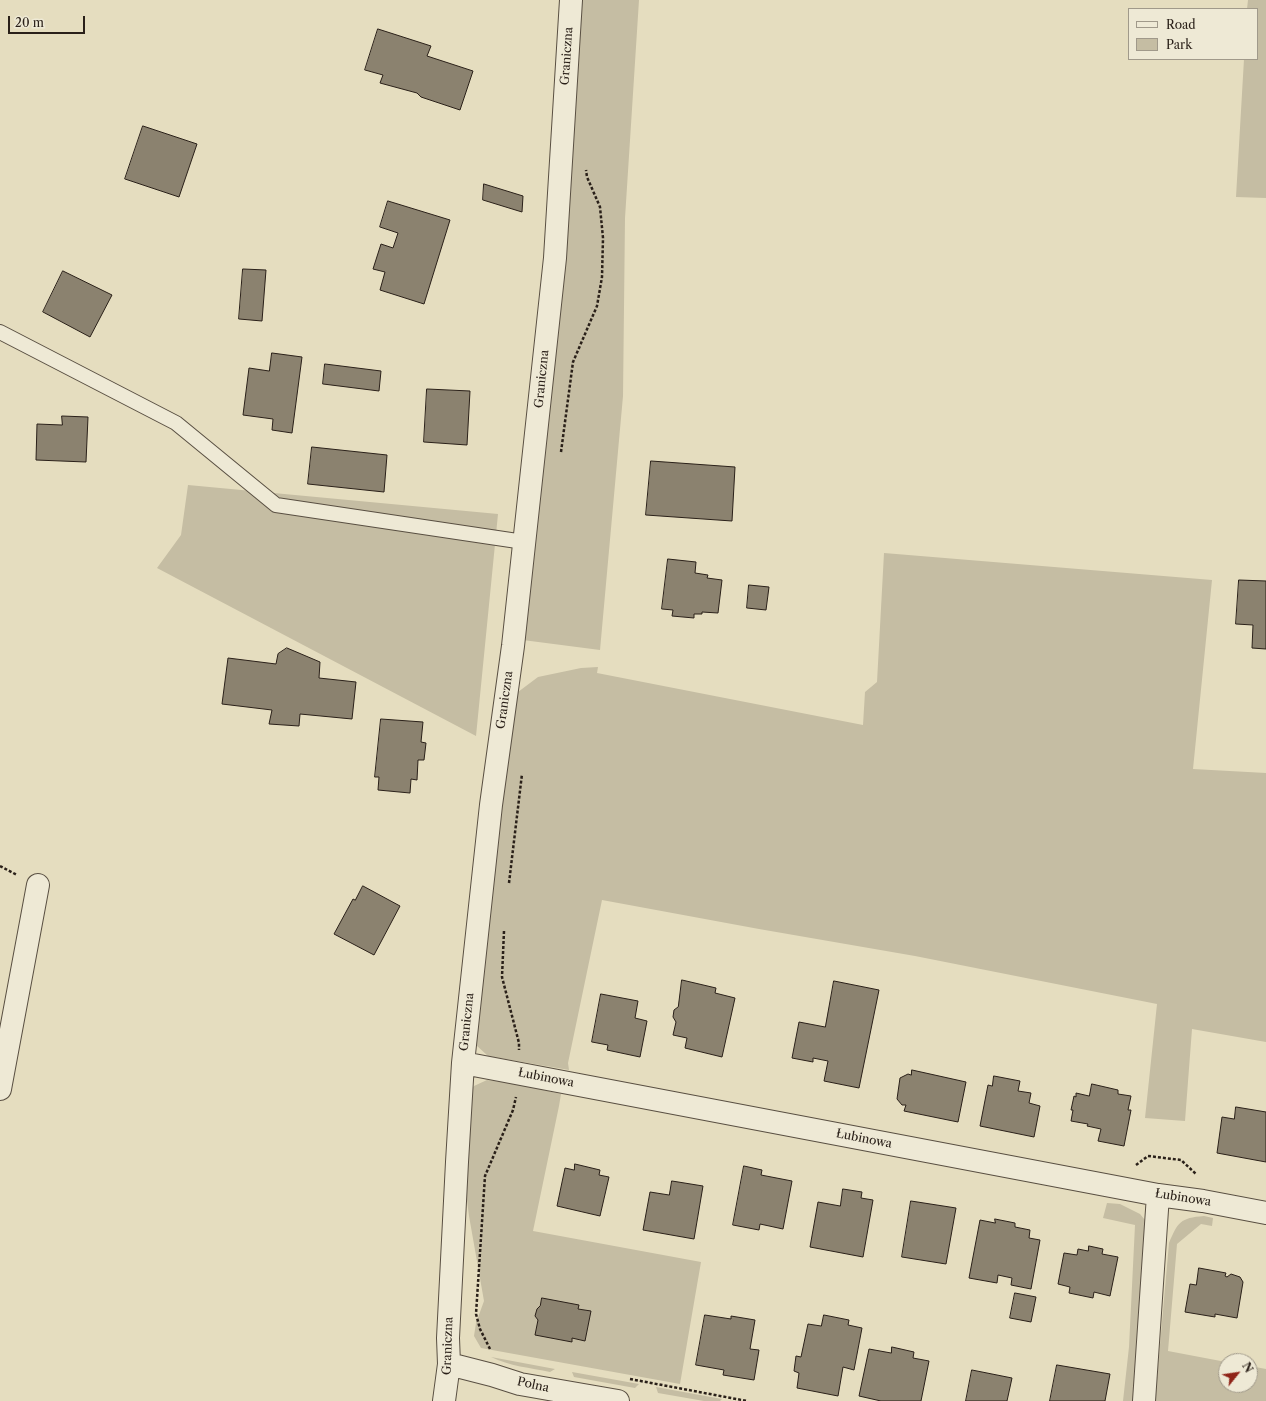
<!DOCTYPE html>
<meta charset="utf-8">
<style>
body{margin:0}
#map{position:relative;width:1266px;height:1401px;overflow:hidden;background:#e5ddbf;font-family:"Libre Caslon Text",serif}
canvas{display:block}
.legend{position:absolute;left:1128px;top:8px;width:130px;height:52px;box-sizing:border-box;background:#eee9d5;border:1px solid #a0998a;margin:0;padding:5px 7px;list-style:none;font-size:12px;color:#2a2019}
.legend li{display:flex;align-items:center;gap:8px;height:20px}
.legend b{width:20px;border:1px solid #a0998a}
.north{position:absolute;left:1218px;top:1353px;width:40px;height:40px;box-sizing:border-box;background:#eee9d5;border:1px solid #a0998a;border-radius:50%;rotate:60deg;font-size:11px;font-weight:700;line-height:16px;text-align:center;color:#2a2019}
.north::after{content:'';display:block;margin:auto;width:14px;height:18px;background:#8f2418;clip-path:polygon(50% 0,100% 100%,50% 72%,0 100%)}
.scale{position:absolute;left:8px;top:16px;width:77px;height:18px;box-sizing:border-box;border:2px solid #2a2019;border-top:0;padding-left:5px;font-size:12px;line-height:14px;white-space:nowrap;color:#2a2019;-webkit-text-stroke:3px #eee9d5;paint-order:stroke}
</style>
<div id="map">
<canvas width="1266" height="1401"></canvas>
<ul class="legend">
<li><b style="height:5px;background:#eee9d5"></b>Road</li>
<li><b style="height:11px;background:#c5bda3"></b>Park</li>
</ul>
<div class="north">N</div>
<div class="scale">20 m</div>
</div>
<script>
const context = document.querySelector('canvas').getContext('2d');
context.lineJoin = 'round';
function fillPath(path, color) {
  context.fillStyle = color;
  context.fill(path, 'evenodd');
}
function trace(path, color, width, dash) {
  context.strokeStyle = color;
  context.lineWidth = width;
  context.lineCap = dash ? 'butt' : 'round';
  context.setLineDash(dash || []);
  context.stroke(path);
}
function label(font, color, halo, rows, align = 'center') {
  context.font = font + ' "Libre Caslon Text",serif';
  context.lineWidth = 3;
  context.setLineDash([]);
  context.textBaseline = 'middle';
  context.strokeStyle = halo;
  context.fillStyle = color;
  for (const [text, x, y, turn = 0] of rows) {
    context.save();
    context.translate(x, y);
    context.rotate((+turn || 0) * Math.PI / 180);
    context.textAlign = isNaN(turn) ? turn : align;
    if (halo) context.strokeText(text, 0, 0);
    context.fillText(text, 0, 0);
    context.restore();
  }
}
fillPath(new Path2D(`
 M570,0H639L625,218L623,396L600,650L515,639Z
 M1248,0H1266V198L1236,197L1244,59H1257V9H1247Z
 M188,485L498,514L476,736L157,568L181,535Z
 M884,553L1212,580L1193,769L1266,773V1042L1192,1029L1185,1121L1145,1118L1157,1004L915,956L759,929L602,900L568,1063L569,1070L488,1056L476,1045L468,1025L510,698L538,677L581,668L598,667L597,673L863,725L865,692L877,682Z
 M487,1080L517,1084L561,1094L559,1106L533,1231L701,1262L680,1384L481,1348L474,1336L476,1323L484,1301L469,1216L461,1153L464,1099L474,1086Z
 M1107,1203L1120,1204L1140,1214L1149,1225L1142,1327L1133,1401H1123L1129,1347L1135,1225L1103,1218Z
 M1204,1216L1213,1218L1212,1226L1201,1224L1177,1244L1168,1351L1226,1362V1385H1250V1366L1266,1369V1401H1155L1169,1243C1178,1222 1180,1218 1204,1216Z
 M491,1357L555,1369L550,1372C531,1368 509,1366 491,1357Z
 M572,1372L639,1384L635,1388L574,1377Z
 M656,1387L722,1399L720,1401H704L658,1393Z`), '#c5bda3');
const building = new Path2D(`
 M378,29L431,46L427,56L473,71L460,110L421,97L417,93L380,83L383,75L365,70Z
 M143,126L197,144L179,197L125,179Z
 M484,184L523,196L522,212L483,200Z
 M388,201L450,220L424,304L380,290L385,272L373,269L381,244L393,248L398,233L380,227Z
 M243,269L266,270L262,321L239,319Z
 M63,271L112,295L90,337L43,312Z
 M272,353L302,357L292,433L272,430L273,419L243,415L249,368L269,371Z
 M325,364L381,371L379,391L323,384Z
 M427,389L470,391L467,445L424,442Z
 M62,416L88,417L86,462L36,460L37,424L62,425Z
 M312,447L387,455L384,492L308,484Z
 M651,461L735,467L732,521L646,515Z
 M668,559L696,562L695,573L708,575L707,578L722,580L718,613L702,612V614H694V618L672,616L673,610L662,609Z
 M1239,580L1266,581V649L1252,648L1253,625L1236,624Z
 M749,585L769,587L766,610L747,608Z
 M287,648L320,662L319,678L356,682L352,719L300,714L299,726L269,724L272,710L222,704L228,658L276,664L278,654Z
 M381,719L423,722L421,742L426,743L424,760H418L417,780L411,779L410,793L378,790L379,777H375Z
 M363,886L400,906L374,955L334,934L353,899L355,900Z
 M682,980L716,988L715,993L735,998L722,1057L685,1048L687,1038L673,1035L676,1022L673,1017L674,1010L678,1007Z
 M834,981L879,990L859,1088L824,1081L828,1061L813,1058V1062L792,1058L799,1022L825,1027Z
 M601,994L638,1001L635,1018L647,1021L640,1057L607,1050L608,1045L592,1042Z
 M912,1070L966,1082L958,1122L904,1111L906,1105H902L897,1099L900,1078L908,1074L911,1075Z
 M994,1076L1020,1081L1018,1091L1031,1093L1029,1103L1040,1106L1034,1137L980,1126L988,1085L992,1086Z
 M1092,1084L1118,1090V1094L1131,1096L1128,1110H1131L1124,1146L1098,1141L1101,1129L1087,1126L1088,1124L1071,1121L1073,1110H1071L1074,1096L1076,1097V1093L1089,1096Z
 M1236,1107L1266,1112V1162L1217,1153L1222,1117L1234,1119Z
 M575,1164L600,1170L599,1175L609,1177L600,1216L557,1206L565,1168L574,1170Z
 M744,1166L762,1170L761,1175L792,1181L783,1229L760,1224L759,1230L733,1225Z
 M672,1181L703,1186L694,1239L643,1230L650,1192L669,1195Z
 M843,1189L862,1192L861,1198L873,1200L863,1257L810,1247L818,1202L840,1206Z
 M911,1201L956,1208L946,1264L902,1257Z
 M995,1219L1015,1223V1227L1030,1230L1029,1238L1040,1240L1031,1289L1011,1285L1012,1278L998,1275L997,1283L969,1278L980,1220L995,1223Z
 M1089,1246L1103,1249L1102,1254L1118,1257L1110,1296L1094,1292L1093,1298L1069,1293L1070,1287L1058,1284L1064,1253L1077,1255L1078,1249L1088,1251Z
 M1199,1268L1226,1273L1225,1276L1227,1277L1231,1274L1240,1277L1243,1282L1237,1318L1215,1314V1317L1185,1312L1190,1284L1196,1285Z
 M1015,1293L1036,1297L1031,1322L1010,1318Z
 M542,1298L579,1305L578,1309L591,1311L585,1341L572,1338V1342L535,1335L538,1320L535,1316L537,1309L540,1306Z
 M705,1315L731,1319V1316L755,1320L750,1349L759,1350L754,1380L723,1375L724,1370L696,1365Z
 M824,1315L849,1320L848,1325L862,1328L854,1370L843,1367L838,1396L797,1388L799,1373L794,1371L796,1356L801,1357L808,1324L821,1326Z
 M892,1347L914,1352L913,1358L929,1361L921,1401H881L859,1396L869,1349L891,1353Z
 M1057,1365L1110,1374L1105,1401H1050Z
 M972,1370L1012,1378L1007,1401H966Z`);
fillPath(building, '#8b826f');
trace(building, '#2a2019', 1);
const service = new Path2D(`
 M0,332L176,423L276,505L524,542`);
const minor = new Path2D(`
 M463,1063L1158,1195L1203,1201L1266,1213
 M0,1089L38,885
 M449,1364L492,1375L520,1384L618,1401
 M444,1401L449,1364L448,1338L457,1162L463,1063L491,805L513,646L555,258L571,0
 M1144,1401L1158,1195`);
trace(service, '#594f42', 16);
trace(minor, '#594f42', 24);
trace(new Path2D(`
 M561,452L573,362L597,306L602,277L603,238L600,207L587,177L586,170
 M0,866L17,875
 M509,883L522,774
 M504,931L502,977L519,1043V1050
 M1136,1165L1148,1156L1181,1160L1196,1174
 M490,1349L480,1329L476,1314L485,1176L513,1110L516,1097
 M630,1379L747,1401`), '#2a2019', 2.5, [3, 2]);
trace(service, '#eee9d5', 14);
trace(minor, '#eee9d5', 22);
label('12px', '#2a2019', '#eee9d5', [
 ["Graniczna",567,56,-86],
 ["Graniczna",542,379,-84],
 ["Graniczna",505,700,-82],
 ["Graniczna",467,1022,-84],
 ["Łubinowa",546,1078,11],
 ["Łubinowa",864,1139,11],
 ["Łubinowa",1183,1198,9],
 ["Graniczna",448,1346,-88],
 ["Polna",533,1385,12]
]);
</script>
